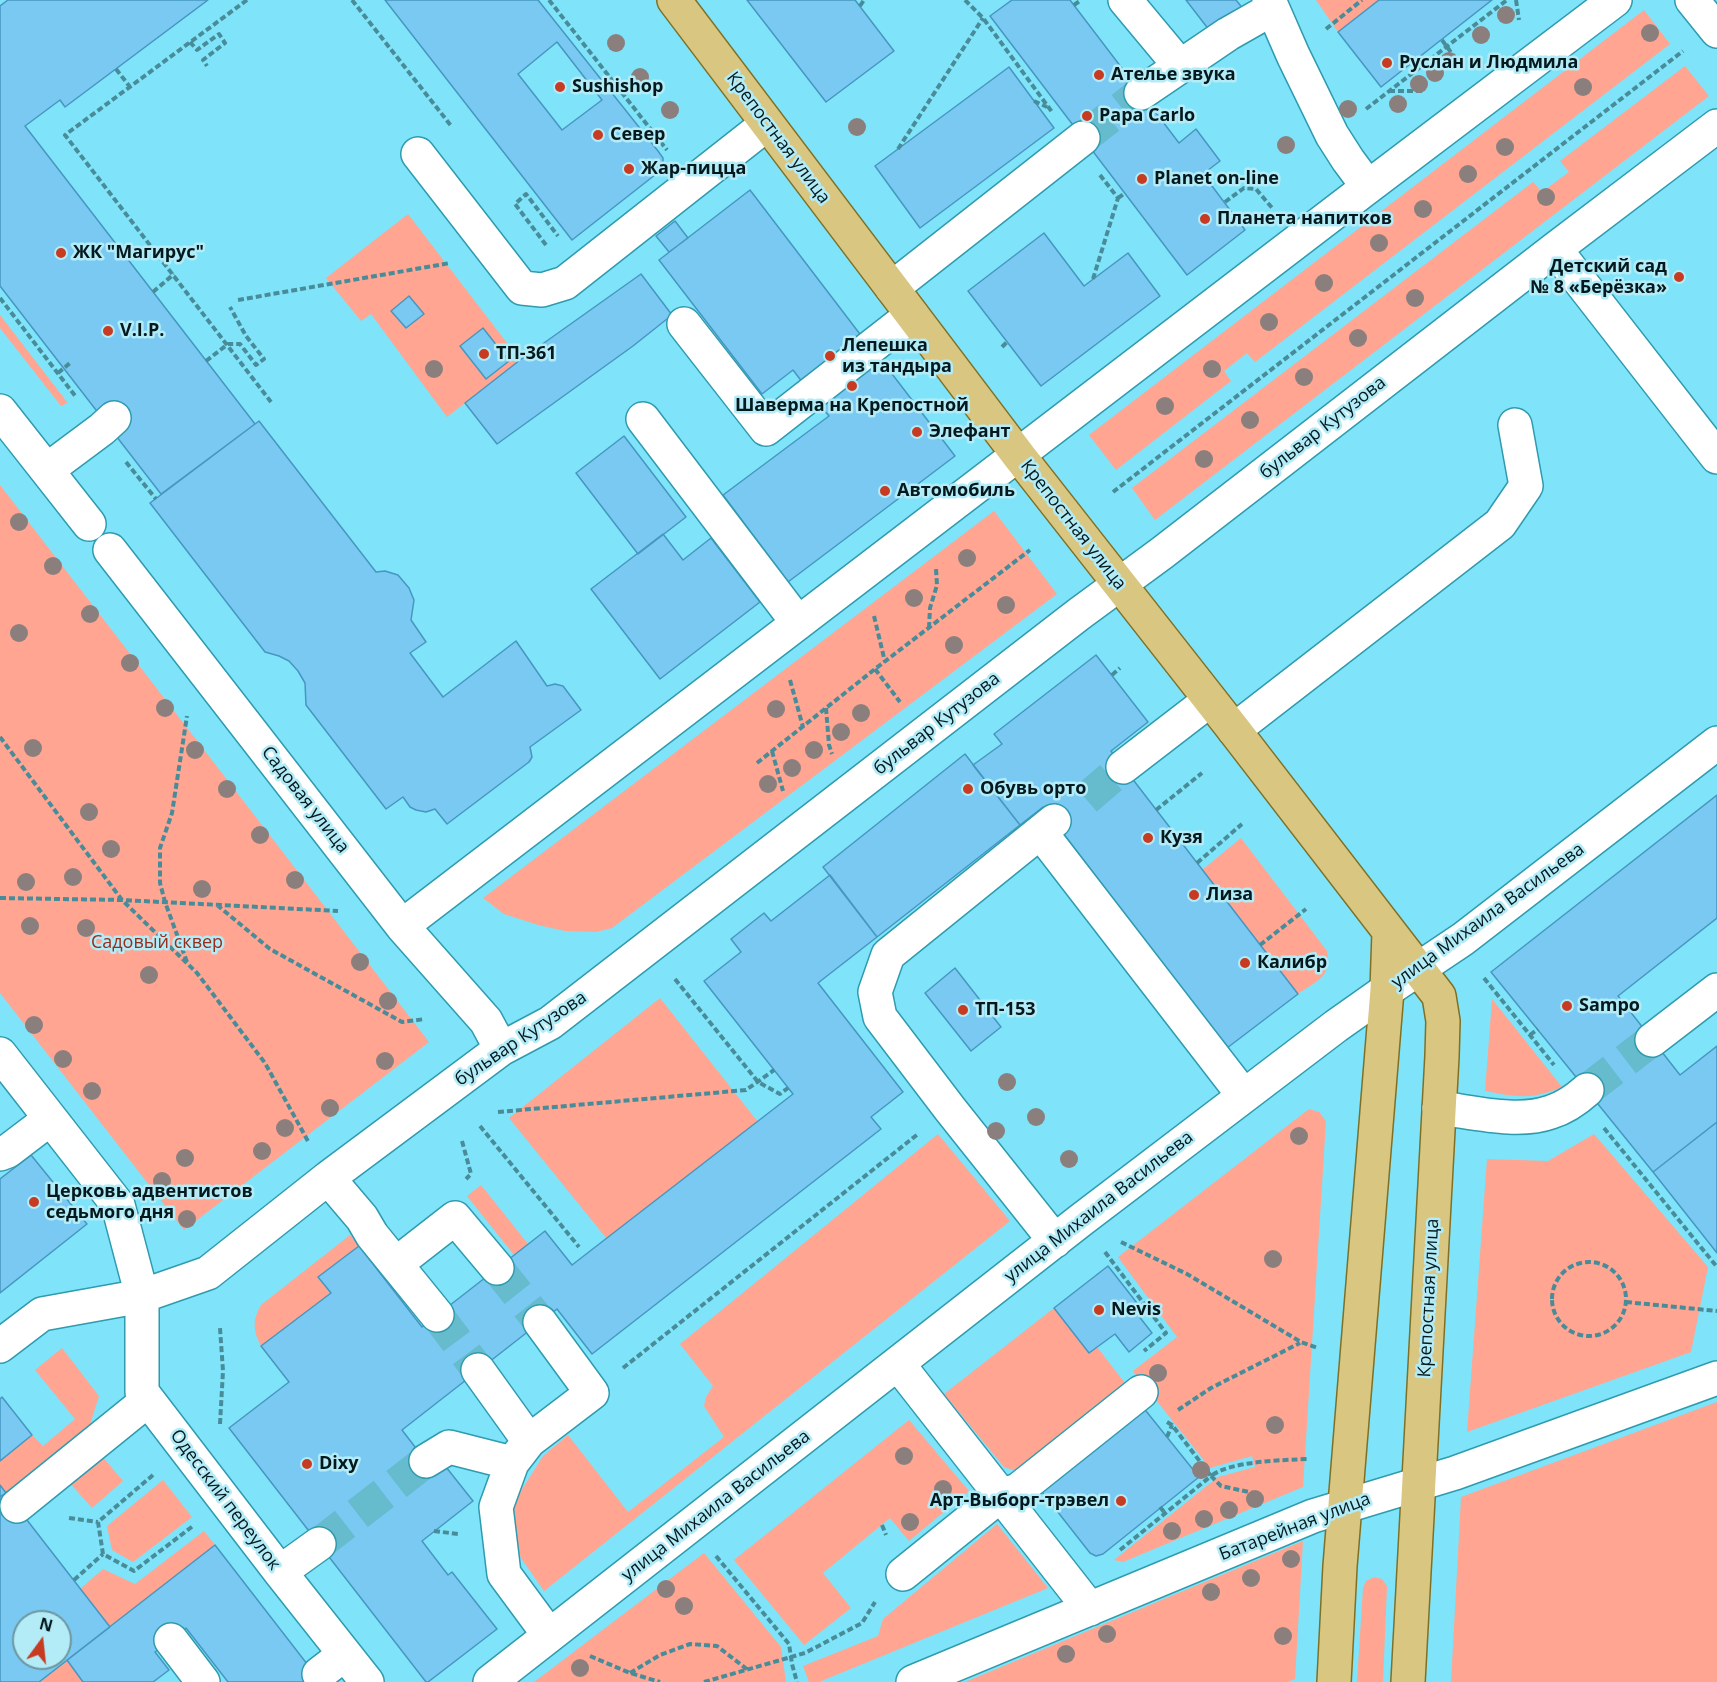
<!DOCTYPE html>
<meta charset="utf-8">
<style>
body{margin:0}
#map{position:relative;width:1717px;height:1682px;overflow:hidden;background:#7fe4f9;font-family:"Open Sans",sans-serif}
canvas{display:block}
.north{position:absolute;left:12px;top:1610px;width:60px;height:60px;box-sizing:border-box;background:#b3ebf7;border:2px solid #6d97a0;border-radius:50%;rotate:15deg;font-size:16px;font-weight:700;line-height:24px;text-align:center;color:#03191d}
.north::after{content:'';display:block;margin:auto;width:21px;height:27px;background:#c63b21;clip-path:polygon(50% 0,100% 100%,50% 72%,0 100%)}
</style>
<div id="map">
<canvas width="1717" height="1682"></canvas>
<div class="north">N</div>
</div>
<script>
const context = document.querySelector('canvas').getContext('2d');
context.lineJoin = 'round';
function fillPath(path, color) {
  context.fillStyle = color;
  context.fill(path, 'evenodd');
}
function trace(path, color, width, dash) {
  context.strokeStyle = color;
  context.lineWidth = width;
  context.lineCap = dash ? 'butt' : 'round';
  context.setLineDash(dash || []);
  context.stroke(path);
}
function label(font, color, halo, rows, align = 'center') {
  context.font = font + ' "Open Sans",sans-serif';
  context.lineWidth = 5;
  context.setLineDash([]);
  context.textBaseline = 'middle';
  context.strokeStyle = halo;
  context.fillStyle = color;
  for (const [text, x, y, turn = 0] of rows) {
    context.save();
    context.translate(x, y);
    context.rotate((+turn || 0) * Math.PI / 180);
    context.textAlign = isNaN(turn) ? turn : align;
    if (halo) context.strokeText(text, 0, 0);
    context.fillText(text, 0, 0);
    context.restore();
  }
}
fillPath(new Path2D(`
 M1316,0H1379L1338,32Z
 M1644,10L1670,44L1255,362L1247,353L1224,371L1231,381L1116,470L1089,435Z
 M1685,66L1709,96L1155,520L1132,488L1533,182L1542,192L1569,172L1560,161Z
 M408,214L520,360L447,417L371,314L361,321L326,278Z
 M0,315L67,402V403L61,406L0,328Z
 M0,485L429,1042L184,1230L0,993Z
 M994,511L1057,594L612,928L596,932L565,931L538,925L504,914L483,898Z
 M1241,838L1327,951C1332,978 1317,980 1298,994L1202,870Z
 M660,998L758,1122L607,1239L509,1118Z
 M1492,999L1562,1087C1532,1100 1516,1097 1485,1091Z
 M1309,1109L1319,1112L1326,1121L1303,1487L1123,1562L1114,1560L1218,1477L1255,1467L1252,1456L1210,1468L1133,1371L1177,1337L1118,1257Z
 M938,1134L1010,1221L544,1591L521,1558L513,1530L514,1502L543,1456L568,1435L628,1512L724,1437L704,1406L706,1397L713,1386L680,1344Z
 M1594,1134L1708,1267L1691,1352L1467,1432L1487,1159L1548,1161Z
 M481,1185L528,1244L514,1255L467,1196Z
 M350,1235L359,1246L318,1277L331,1293L261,1346C253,1331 252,1320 261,1305Z
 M1054,1308L1089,1353L1097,1347L1128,1387L1019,1472L1004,1467L944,1394Z
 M62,1348L99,1396L86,1437L9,1497L0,1485V1461L32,1435L43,1446L75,1419L35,1370Z
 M1717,1402V1682H1451L1461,1497Z
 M909,1420L969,1491L909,1541L890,1518L823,1573L851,1608L804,1645L734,1560Z
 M101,1455L123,1481L92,1508L69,1482Z
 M163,1480L192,1517L133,1562L112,1550L107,1526Z
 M997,1524L1048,1588L819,1682H809L803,1666L878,1636L883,1619Z
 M204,1531L215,1545L110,1627L80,1589L103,1569L135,1584Z
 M1303,1541L1295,1679L1287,1682H965Z
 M704,1553L781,1647L786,1682H534Z
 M1374,1577L1382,1579L1387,1586L1383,1682H1357L1363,1588L1366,1581Z
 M67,1660L83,1682H39Z`), '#ffa591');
const building = new Path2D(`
 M8,0H208L65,107L60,100L25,126L255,424L161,494L0,286V6Z
 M385,0H538L658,151L663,158V167L660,171L572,240Z
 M747,0H855L894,51L826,102Z
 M1012,0H1070L1179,143L1196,129L1220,161L1203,174L1245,230L1187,275L990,16Z
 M1186,0H1236L1244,10L1213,35Z
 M1379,0H1492L1381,87L1338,32Z
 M557,42L602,100L562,130L518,74Z
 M1009,67L1054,128L920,228L875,166Z
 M750,190L866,342L806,387L793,370L762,394L659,260Z
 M675,221L688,238L669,252L656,236Z
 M1044,233L1084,286L1128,253L1160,296L1041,386L968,291Z
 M641,274L672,315L633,346L497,444L465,403L520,360Z
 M409,296L424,314L406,328L391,311Z
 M483,328L509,361L486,379L460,346Z
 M876,353L955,456L788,582L723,495L829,416L816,401Z
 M259,421L376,572L385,571L398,575L409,588L414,600L411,620L426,642L410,653L443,697L516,641L547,686L555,684L563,686L581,710L530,747L532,757L529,762L447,824L435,809L426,812L416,810L410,807L403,797L386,809L306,705L305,683L298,671L289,661L279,656L265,652L150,503Z
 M624,436L686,517L638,554L576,473Z
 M663,534L683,560L711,538L760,602L660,679L591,589Z
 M1096,655L1148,722L1111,751L1298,994L1227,1048L1043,807L1020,825L973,765L1002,744L994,734Z
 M965,754L1020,825L877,937L823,867Z
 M1717,795V918L1618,996L1680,1075L1717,1046V1122L1653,1172L1491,972Z
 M830,875L877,937L818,983L903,1092L871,1117L881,1129L592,1354L557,1309L402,1430L432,1469L442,1462L473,1501L422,1541L448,1575L452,1572L497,1629L428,1682H426L229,1428L289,1382L261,1346L331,1293L318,1277L359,1246L422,1327L545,1231L572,1265L793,1094L704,981L741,952L731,939L764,913L771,921Z
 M955,968L1001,1027L971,1051L925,993Z
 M1717,1122V1253L1653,1172Z
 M31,1155L87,1224L0,1293V1179Z
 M1108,1266L1144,1312L1138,1315L1152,1333L1129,1352L1115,1334L1089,1353L1054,1308Z
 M2,1397L32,1435L0,1461V1399Z
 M1142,1406L1199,1477L1103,1554L1096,1556L1090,1553L1039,1488Z
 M0,1485L6,1493L0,1497Z
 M6,1493L110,1627L39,1682H0V1497ZM24,1622H60V1658H24Z
 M215,1545L321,1682H228L186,1628L155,1652L169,1670L153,1682H83L67,1660Z`);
fillPath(building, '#79c9f3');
trace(building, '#4697c0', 1.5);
trace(new Path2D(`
 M1083,138L1141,93
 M1086,799L1123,767
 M1587,1090L1652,1040
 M497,1268L540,1322
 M437,1315L478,1370
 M319,1544L426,1461`), '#66bbcd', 33, [33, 16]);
const minor = new Path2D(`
 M1125,0L1180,66
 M1269,0L1293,55L1332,135L1348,160L1368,187
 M1692,0L1717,31
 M1141,93L1228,34L1272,9
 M418,154L522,288L542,290L565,283L767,124
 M1555,249L1717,457
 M892,288L1083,138
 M684,324L766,429L912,315
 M0,411L89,524
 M643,419L798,623
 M47,470L102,429L114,418
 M110,550L402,926L486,1021L501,1049
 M1234,730L1500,524L1526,486L1515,425
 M1123,767L1210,700
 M1054,821L888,955L875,992L880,1017L950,1109L1055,1241
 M1041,833L1244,1096
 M402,926L1368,187L1615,0
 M1652,1040L1717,990
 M0,1054L118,1205L142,1296V1392L280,1572L367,1682
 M1439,1108C1473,1112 1518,1124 1551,1112C1564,1108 1577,1099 1587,1090
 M0,1154L8,1151L50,1119
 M328,1178L362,1218L372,1235L437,1315
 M396,1264L455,1218L497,1268
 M540,1322L592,1393L529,1441L512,1463L496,1507L504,1574L549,1635
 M0,1346L42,1314L142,1296L208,1273L328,1178L501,1049L550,1023L1079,614L1162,553L1555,249L1717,126
 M898,1364L1090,1609
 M478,1370L529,1441
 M426,1461L449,1447L512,1463
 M17,1506L148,1400
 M280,1572L319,1544
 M903,1574L1001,1495L1018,1490L1141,1392
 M171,1640L203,1682
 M319,1674L345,1654
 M490,1682L1081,1220L1336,1026L1387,990L1463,939L1717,743
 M913,1682L1313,1516L1455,1473L1717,1378`);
const major = new Path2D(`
 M674,0L1019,456L1234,730L1439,996L1443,1021L1442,1056L1408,1682
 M1334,1682L1340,1566L1387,990L1389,932`);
trace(minor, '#2e9baf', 36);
trace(major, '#7e7127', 36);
trace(new Path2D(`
 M247,0L65,135L271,402
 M352,0L452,127
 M549,0L667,150
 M965,0L983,18L1052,112
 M1516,0L1519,20
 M1074,5L1081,0
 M860,6L864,0
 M1326,29L1362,0
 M1442,40L1461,66
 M190,42L197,50L219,34L225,43L203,60L207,66
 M116,69L130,87
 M1389,91H1424
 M1034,101L1047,107
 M1366,109L1507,0
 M898,149L983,18
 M1118,198L1125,193
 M1225,202L1244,188L1256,189L1273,209
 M546,245L515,204L526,194L558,236
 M1093,279L1118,198L1100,175
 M153,292L174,274
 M0,298L76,397
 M238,300L450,263
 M1002,347L1007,342
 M206,361L228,344H240L256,365L264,359L246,336L230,307
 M58,373L70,363
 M126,462L156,499
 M1113,492L1683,51
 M874,616L885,662
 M929,628L930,608L937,585L936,569
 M875,669L900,702
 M1112,675L1120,668
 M790,680L803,727
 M826,708L829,745L832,754
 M0,737L122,900L197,973L265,1063L309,1143
 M772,751L783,791
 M757,763L875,669L1030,550
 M1156,810L1202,773
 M1197,863L1242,824
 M0,898L122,900L338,911
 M217,905L270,949L402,1022L425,1019
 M1260,945L1306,909
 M187,962L165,902L160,883V848L172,813L187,716
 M1484,978L1554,1065
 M675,979L758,1082L780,1094L788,1088
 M1530,1035L1538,1029
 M498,1112L746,1090L774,1070
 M480,1126L579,1247
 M1604,1128L1717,1267
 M462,1141L471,1174L466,1179
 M1121,1242L1187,1274L1301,1342L1318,1348
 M1105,1252L1166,1333L1144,1351
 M1552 1299a37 37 0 1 1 74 0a37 37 0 1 1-74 0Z
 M1626,1302L1717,1311
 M623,1368L918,1134
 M1178,1410L1211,1388L1300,1343
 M1167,1422L1172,1425L1211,1476C1230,1461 1284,1460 1308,1459
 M220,1424L223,1371L220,1328
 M1167,1437L1172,1425
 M153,1475L98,1522L103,1554L134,1571L193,1526
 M1160,1507L1165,1513
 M69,1518L98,1522
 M882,1525L886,1535
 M434,1531L458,1534
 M1120,1550L1211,1476L1221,1486L1258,1494
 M716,1556L789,1644L792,1664L797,1682
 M74,1580L103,1554
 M590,1656L630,1673L660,1682
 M630,1673L660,1655L690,1644L717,1646L748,1670
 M704,1682L805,1653L862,1623L875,1602`), '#498c99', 4, [6, 3]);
trace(minor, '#fff', 33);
trace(major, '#d9c680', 33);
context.fillStyle = '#8b7f7e';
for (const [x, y] of [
 [1506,15],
 [1650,33],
 [1481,35],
 [616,43],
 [1449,61],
 [1435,73],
 [640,77],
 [1419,84],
 [1583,87],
 [1398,104],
 [1348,109],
 [670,110],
 [857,127],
 [1286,145],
 [1505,147],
 [1468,174],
 [1546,197],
 [1423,209],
 [1379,243],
 [1324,283],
 [1415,298],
 [1269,322],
 [1358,338],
 [434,369],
 [1212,369],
 [1304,377],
 [1165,406],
 [1250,420],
 [1204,459],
 [19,522],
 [967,558],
 [53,566],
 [914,598],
 [1006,605],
 [90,614],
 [19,633],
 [954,645],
 [130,663],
 [165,708],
 [776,709],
 [861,713],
 [841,732],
 [33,748],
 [195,750],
 [814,750],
 [792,768],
 [768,784],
 [227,789],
 [89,812],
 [260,835],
 [111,849],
 [73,877],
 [295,880],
 [26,882],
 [202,889],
 [30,926],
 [86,928],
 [360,962],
 [149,975],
 [388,1001],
 [34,1025],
 [63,1059],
 [385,1061],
 [1007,1082],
 [92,1091],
 [330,1108],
 [1036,1117],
 [285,1128],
 [996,1131],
 [1299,1136],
 [262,1151],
 [185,1158],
 [1069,1159],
 [162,1181],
 [187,1219],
 [1273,1259],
 [1158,1373],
 [1275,1425],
 [904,1456],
 [1201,1470],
 [943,1489],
 [1255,1499],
 [1229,1510],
 [1204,1519],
 [910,1522],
 [1172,1531],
 [1291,1559],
 [1251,1578],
 [666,1589],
 [1211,1592],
 [684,1606],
 [1107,1634],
 [1283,1636],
 [1066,1654],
 [580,1668]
]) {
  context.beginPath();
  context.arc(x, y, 9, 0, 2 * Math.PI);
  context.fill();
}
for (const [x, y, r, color] of [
 [1387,63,6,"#c63b21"],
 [1099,75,6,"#c63b21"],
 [560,87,6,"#c63b21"],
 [1087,116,6,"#c63b21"],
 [598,135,6,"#c63b21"],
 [629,169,6,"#c63b21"],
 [1142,179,6,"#c63b21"],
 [1205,219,6,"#c63b21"],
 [61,253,6,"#c63b21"],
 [1679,277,6,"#c63b21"],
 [108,331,6,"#c63b21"],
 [484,354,6,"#c63b21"],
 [830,356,6,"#c63b21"],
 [852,386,6,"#c63b21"],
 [917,432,6,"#c63b21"],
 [885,491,6,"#c63b21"],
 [968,789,6,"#c63b21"],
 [1148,838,6,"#c63b21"],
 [1194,895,6,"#c63b21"],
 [1245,963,6,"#c63b21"],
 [1567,1006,6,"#c63b21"],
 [963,1010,6,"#c63b21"],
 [34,1202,6,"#c63b21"],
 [1099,1310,6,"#c63b21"],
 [307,1464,6,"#c63b21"],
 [1121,1501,6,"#c63b21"]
]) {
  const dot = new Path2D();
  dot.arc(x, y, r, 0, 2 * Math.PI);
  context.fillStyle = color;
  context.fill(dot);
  trace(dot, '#b3ebf7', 2);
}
label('bold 18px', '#03191d', '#b3ebf7', [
 ["Руслан и Людмила",1399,63],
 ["Ателье звука",1111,75],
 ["Sushishop",572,87],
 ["Papa Carlo",1099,116],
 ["Север",610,135],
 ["Жар-пицца",641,169],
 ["Planet on-line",1154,179],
 ["Планета напитков",1217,219],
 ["ЖК \"Магирус\"",73,253],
 ["Детский сад",1667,267,"right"],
 ["№ 8 «Берёзка»",1667,288,"right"],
 ["V.I.P.",120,331],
 ["Лепешка",842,346],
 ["из тандыра",842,367],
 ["ТП-361",496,354],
 ["Шаверма на Крепостной",852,406,"center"],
 ["Элефант",929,432],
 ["Автомобиль",897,491],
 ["Обувь орто",980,789],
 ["Кузя",1160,838],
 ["Лиза",1206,895],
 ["Калибр",1257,963],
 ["Sampo",1579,1006],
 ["ТП-153",975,1010],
 ["Церковь адвентистов",46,1192],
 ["седьмого дня",46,1213],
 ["Nevis",1111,1310],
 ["Dixy",319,1464],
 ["Арт-Выборг-трэвел",1109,1501,"right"]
], 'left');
label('18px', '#03191d', '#b3ebf7', [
 ["Крепостная улица",778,138,53],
 ["бульвар Кутузова",1323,428,-38],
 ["Крепостная улица",1073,525,52],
 ["бульвар Кутузова",937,724,-38],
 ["Садовая улица",305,800,52],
 ["улица Михаила Васильева",1488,916,-36],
 ["бульвар Кутузова",521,1039,-34],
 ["улица Михаила Васильева",1099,1207,-38],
 ["Крепостная улица",1429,1298,-87],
 ["Одесский переулок",225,1500,53],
 ["улица Михаила Васильева",716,1506,-38],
 ["Батарейная улица",1295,1527,-21]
]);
label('18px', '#952d1a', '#b3ebf7', [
 ["Садовый сквер",157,943]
]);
</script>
